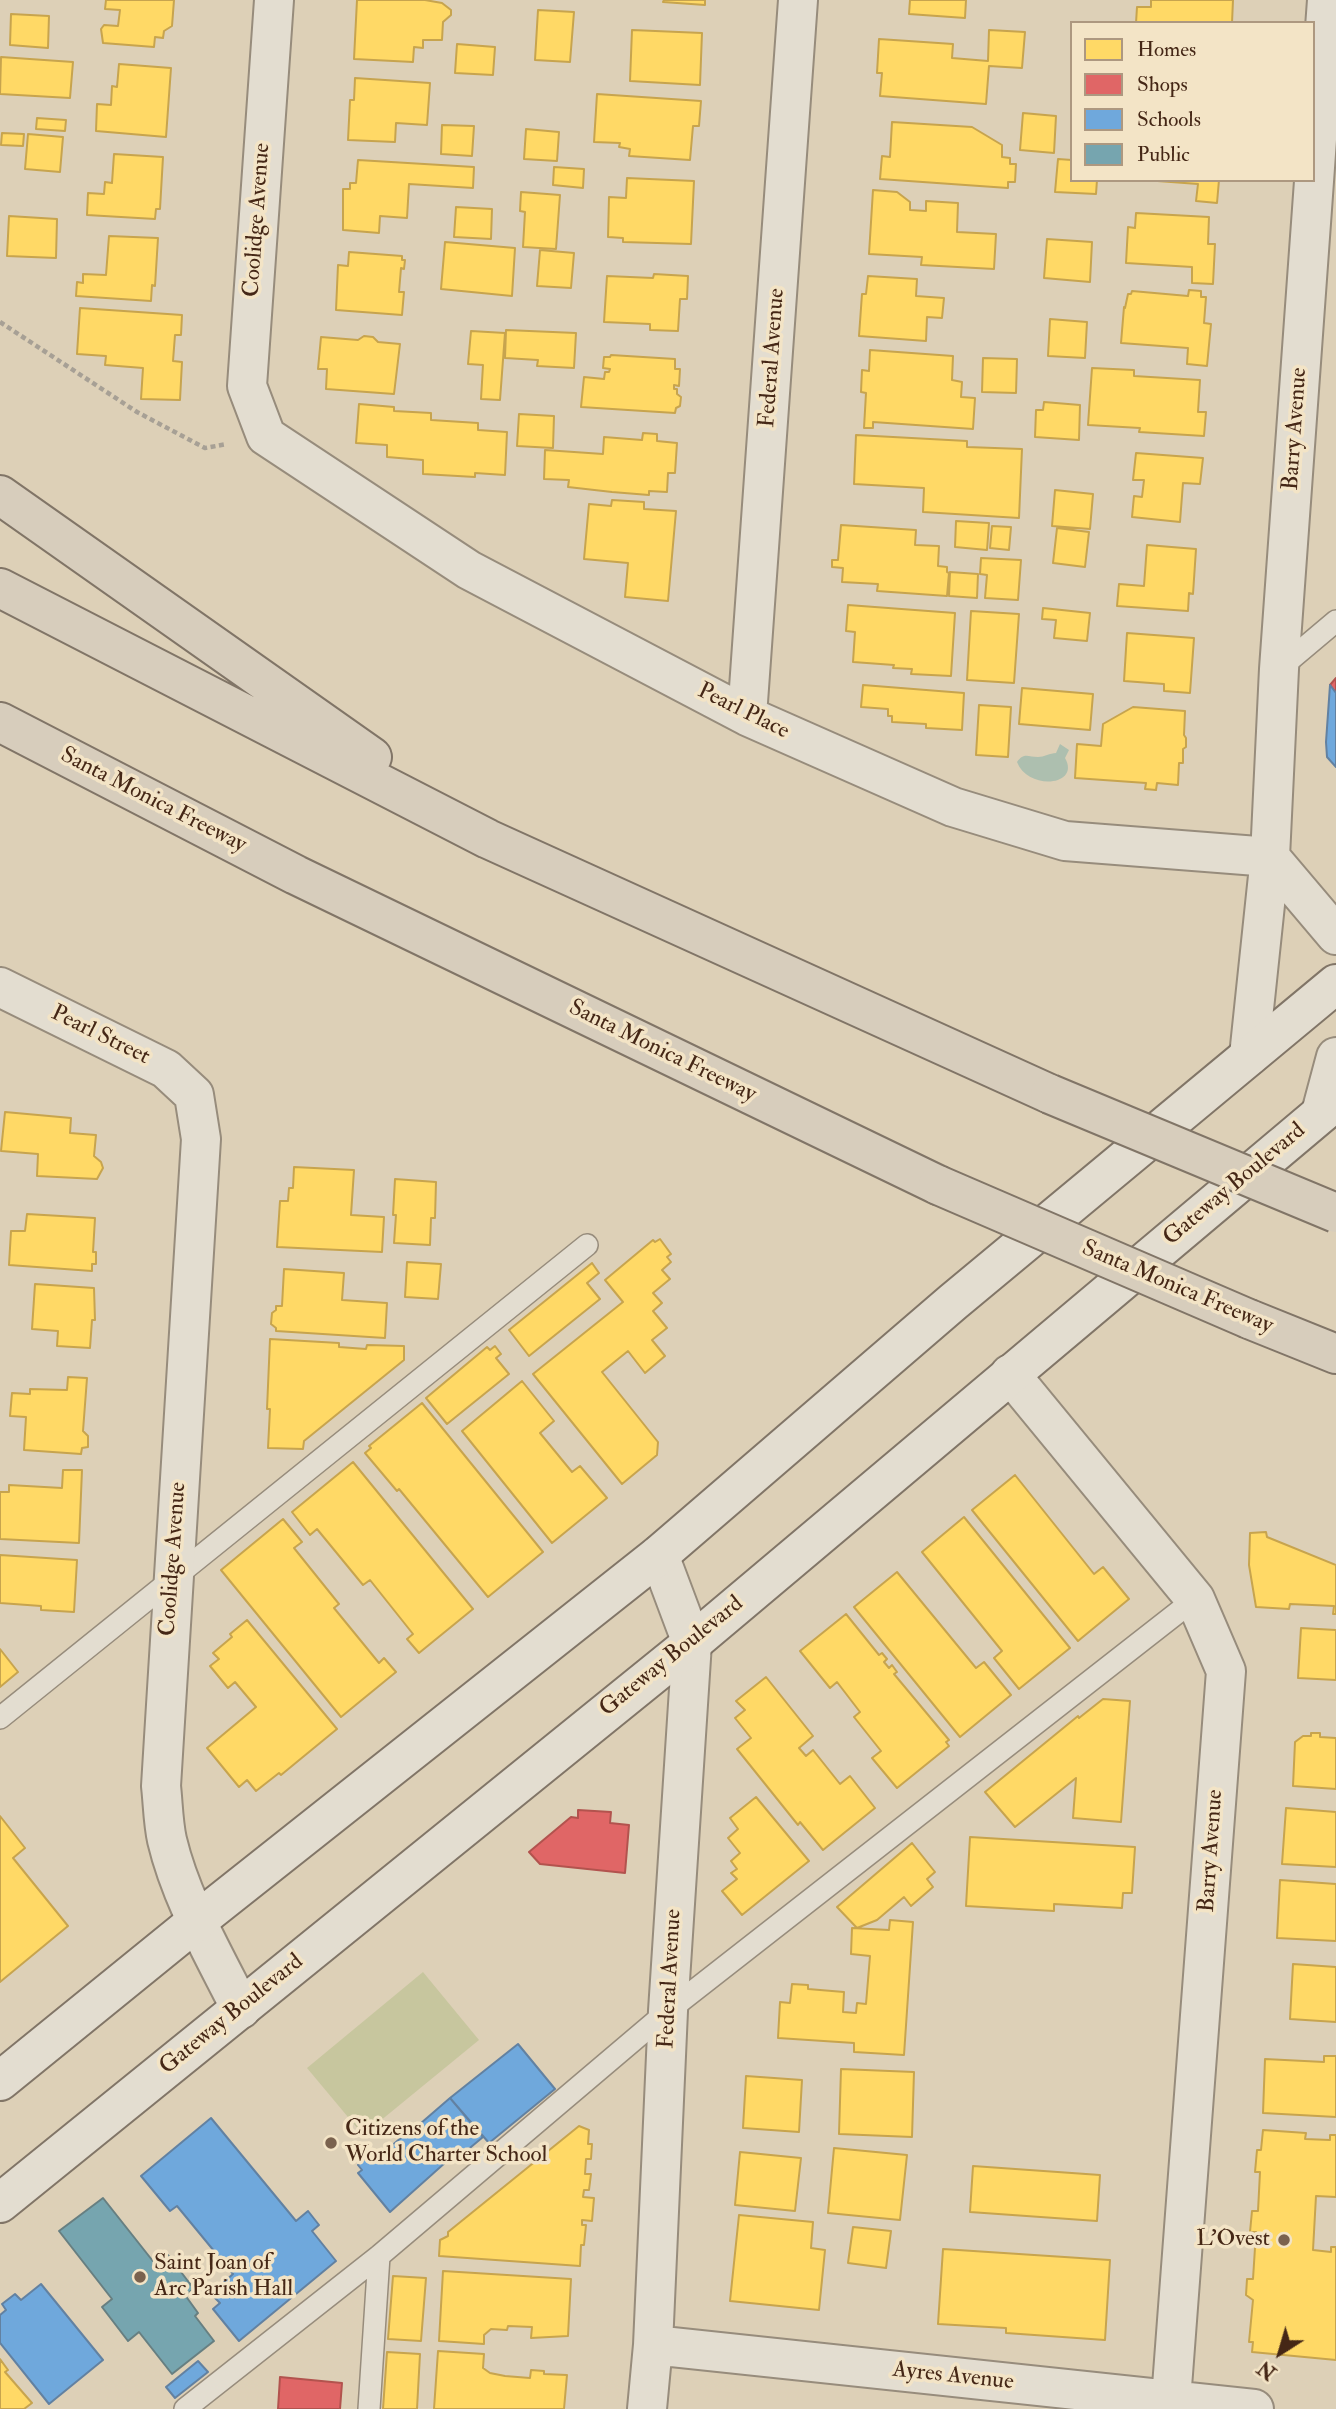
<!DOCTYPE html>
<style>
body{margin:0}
#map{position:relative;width:1336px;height:2409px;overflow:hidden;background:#ddd0b7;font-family:"IM FELL Double Pica",serif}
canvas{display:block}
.legend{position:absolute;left:1070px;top:21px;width:245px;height:161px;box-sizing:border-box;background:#f3e4c6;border:2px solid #ad9880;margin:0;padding:9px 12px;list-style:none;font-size:21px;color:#452716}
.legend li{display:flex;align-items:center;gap:14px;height:35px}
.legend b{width:35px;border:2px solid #ad9880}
.north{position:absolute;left:1245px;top:2318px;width:70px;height:70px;-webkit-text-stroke:5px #f3e4c6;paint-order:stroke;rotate:217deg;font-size:19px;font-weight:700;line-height:28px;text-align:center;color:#452716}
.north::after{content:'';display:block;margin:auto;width:24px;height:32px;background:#452716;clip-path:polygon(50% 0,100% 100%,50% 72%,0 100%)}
</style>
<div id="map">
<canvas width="1336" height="2409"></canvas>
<ul class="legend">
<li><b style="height:19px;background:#ffd966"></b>Homes</li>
<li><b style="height:19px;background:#e06666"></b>Shops</li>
<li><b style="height:19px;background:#6fa8dc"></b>Schools</li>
<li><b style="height:19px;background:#76a5af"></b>Public</li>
</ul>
<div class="north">N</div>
</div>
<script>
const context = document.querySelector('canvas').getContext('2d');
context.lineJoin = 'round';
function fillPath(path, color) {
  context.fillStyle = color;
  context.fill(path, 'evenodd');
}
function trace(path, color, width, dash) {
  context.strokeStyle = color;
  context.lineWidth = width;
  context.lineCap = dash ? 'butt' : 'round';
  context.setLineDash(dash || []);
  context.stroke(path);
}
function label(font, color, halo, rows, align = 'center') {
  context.font = font + ' "IM FELL Double Pica",serif';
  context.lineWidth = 7;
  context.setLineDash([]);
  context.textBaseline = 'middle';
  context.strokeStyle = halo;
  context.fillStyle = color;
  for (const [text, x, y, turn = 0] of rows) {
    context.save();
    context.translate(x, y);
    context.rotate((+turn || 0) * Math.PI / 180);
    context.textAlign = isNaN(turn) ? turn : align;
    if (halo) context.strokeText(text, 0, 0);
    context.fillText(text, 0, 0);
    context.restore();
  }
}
fillPath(new Path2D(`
 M423,1972L479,2040L363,2135L307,2068Z`), '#c7c69e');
fillPath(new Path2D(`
 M1060,744L1069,750L1065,758C1081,786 1028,791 1017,762C1024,752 1028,757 1038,757C1044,757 1050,753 1056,753Z`), '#adbfaf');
const homes = new Path2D(`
 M106,0H174L172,26L164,31L163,38L155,37L154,47L103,43L101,29L104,25L118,26L120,10L105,9Z
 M357,0H425L442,3L451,10V15L443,22L442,40H423V48L414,47L413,62L354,59Z
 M664,0H705V5L663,2Z
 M910,0H966L965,18L909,14Z
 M1151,0H1233L1232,23H1136L1137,7H1151Z
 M538,10L574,12L570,62L535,60Z
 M11,14L49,16L48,48L10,45Z
 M632,30L702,33L700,85L630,81Z
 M989,30L1025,32L1022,68L989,66L986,104L880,96L882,73H877L879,39L953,44L952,58L988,61Z
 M457,44L495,47L493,75L455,73Z
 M1,57L73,62L70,98L0,94Z
 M119,64L171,68L166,137L96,131L97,104L111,105L112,86L117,87Z
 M355,78L430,83L427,125L396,123L395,142L348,140L350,100H354Z
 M597,94L701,101L699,126H693L690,160L629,156L630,149L619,147L620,143L594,142Z
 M1023,113L1056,116L1054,153L1020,150Z
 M37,118L66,120L65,131L36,129Z
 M892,122L972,127L1002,145V157L1010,158V164H1016L1015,182H1008V188L880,179L882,156L890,157Z
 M442,125L474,126L472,156L441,154Z
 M526,129L559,132L557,161L524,159Z
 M2,133L24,134L23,146L1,145Z
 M28,134L63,137L60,172L25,169Z
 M114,154L163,157L160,209H156L155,219L87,215L88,193L104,194L105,182L112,183Z
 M1058,159L1072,160V180H1097L1096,194L1055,192Z
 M358,160L474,167L473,188L409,184L407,218L380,216L379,233L343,230V189H350V183H356Z
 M554,167L584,169L583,188L553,185Z
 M627,178L694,181L691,244L623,242V238L608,237L609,197L626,198Z
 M1144,180H1219L1217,203L1196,201L1198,184Z
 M873,190L897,192L910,202V210L926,211V201L958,203L957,232L996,234L994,269L921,265L922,257L869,254Z
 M521,192L560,195L556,249L523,247L525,212L520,211Z
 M456,207L492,209L491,239L454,237Z
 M1136,213L1209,217L1208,244H1215L1213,284L1192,283V267L1126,263L1128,227L1135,228Z
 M9,216L57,219L56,258L7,256Z
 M109,236L158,238L155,286L152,285L151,301L76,296L77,282L83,283V274L106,275Z
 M1047,239L1092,242L1090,282L1044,278Z
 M445,242L515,248L512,296L441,289Z
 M540,250L574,253L571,288L537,286Z
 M349,252L402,256V260H405L404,269L401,268L399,292H404L402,315L336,310L338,265L348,266Z
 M654,274L688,276L687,299H680L678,331L650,330V324L604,322L607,276L653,278Z
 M868,276L917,279L916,296L944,298L942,318L927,317L926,341L859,336L862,294H866Z
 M1189,290L1201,291V297H1206L1204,323L1211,324L1207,366L1187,364L1188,348L1121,343L1124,307L1125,308L1128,294H1131L1132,291L1188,296Z
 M80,308L182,315L181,335H175L173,361L182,362L180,400L141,399L143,368L105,365L106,356L77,354Z
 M1050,319L1087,322L1085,358L1048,356Z
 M506,330L576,333L574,368L537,366L538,360L505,358Z
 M471,331L505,333L500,400L481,399L483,365L468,364Z
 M364,336L373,337L378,342L400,344L394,394L326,389L327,369H318L321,337L358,340Z
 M870,350L953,356L952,380L962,382L961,397L975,398L973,429L873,422V428H864L866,393L861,392L862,370L869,371Z
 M611,355L675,359V369H680L679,386L674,385V389H677V394L681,397L680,406L676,408L675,413L581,407L584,377L604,379L605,372H609L610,369L603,368L604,357H610Z
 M983,358L1017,359L1016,393L982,392Z
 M1092,368L1134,370V376L1200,380L1198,412H1206L1204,436L1139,432L1140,428L1088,425Z
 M1044,402L1080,405L1079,440L1035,437L1036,410H1043Z
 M359,404L394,407V411L431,413V420L478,423V430L507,432L505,475L475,473V477L423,474V460L387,457V445L356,443Z
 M519,414L554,416L553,448L517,446Z
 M643,433L657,434V441L677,443L675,473H668L667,492L649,491V495L612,492L568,487L569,480L544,479L545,450L603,454L604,437L642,440Z
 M856,435L967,441V447L1022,449L1019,518L923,512L924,488L854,484Z
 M1136,453L1203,458L1200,484L1183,483L1180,522L1132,517L1134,496L1142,497L1144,480H1133Z
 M1055,490L1093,494L1090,529L1052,526Z
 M612,500L644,502V509L676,511L668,601L625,597L628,563L584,559L589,504L611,506Z
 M956,521L989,523L987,550L955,547Z
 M841,525L916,530L915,545L939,546L938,566L947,567V572L949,573L947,596L877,591L878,584L842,582L843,568L832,567V560H838Z
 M992,526L1011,527L1009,550L990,548Z
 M1057,528L1089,532L1085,567L1053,563Z
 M1147,545L1196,549L1193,594L1189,593L1188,611L1117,606L1119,584L1144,586Z
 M981,558L1021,560L1018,600L985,598L987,575L980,574Z
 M950,572L978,574L977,598L949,596Z
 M848,605L955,613L951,676L911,674L912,669L893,668L894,665L853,662L855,632L846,631Z
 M1043,608L1090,613L1087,641L1054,638L1056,620L1042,619Z
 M971,611L1019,614L1014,683L967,680Z
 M1127,633L1194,638L1190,693L1164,691V684L1124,681Z
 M863,685L964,693L962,730L926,728V724L892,722V716H888V709L861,707Z
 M1022,688L1093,694L1090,730L1019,724Z
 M979,705L1011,707L1008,757L976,755Z
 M1133,707L1185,711L1184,735L1186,738V747L1183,749V763H1179L1178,785L1157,783L1156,790L1145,789L1146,783L1075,778L1077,744L1101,746L1103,724Z
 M5,1112L71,1118L70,1133L96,1135L94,1156L101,1162L103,1168L97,1179L37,1176L38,1154L1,1151Z
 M294,1167L354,1170L351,1215L384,1217L382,1252L277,1247L280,1201H288L289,1188H293Z
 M395,1179L436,1182L435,1218H431L430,1245L394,1243L396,1215H393Z
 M27,1214L95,1218L93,1252H96V1264H92V1271L9,1265L11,1231H25Z
 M660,1239L671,1254L667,1257L671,1262L662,1270L670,1279L653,1293L662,1303L653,1311L667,1328L652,1340L665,1356L645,1373L628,1351L602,1372L658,1442L657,1455L622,1484L533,1374L623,1302L605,1280L653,1240L655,1242Z
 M407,1262L441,1264L438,1299L405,1297Z
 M592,1263L599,1273L587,1283L600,1299L529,1356L509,1330Z
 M284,1269L344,1273L342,1300L387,1303L385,1338L276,1331V1328L271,1324L272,1313L276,1310V1306H282Z
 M35,1284L94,1288L95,1320H92L90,1348L57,1346L58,1331L32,1329Z
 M270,1339L339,1343V1347L366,1349L367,1345L404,1346V1360L304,1441L303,1449L268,1448L270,1409H267Z
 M495,1346L501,1354L496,1358L509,1374L447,1424L426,1398L487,1347L490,1350Z
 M68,1377L87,1378L83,1431L88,1436V1447L82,1448L81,1454L24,1450L26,1417L10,1416L12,1393L30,1394V1389L67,1390Z
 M522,1381L554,1421L540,1433L572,1472L580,1466L607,1498L552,1543L462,1431Z
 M422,1403L543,1552L488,1597L399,1489L397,1491L365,1453L371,1448L369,1446Z
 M353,1462L473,1609L419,1653L407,1639L413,1634L370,1580L363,1585L317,1529L310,1535L292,1512Z
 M63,1470H82L79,1543L0,1539V1492H9V1485L62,1488Z
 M1015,1475L1094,1574L1103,1567L1129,1599L1078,1641L972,1510Z
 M964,1517L1070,1648L1019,1689L994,1658L1002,1651L922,1552Z
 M283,1519L302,1542L294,1548L339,1604L334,1608L379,1663L384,1658L396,1672L341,1717L221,1570Z
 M1266,1532L1267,1537L1336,1565V1614H1333L1334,1606L1290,1604L1289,1609L1256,1607L1249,1565L1250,1533Z
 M0,1555L77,1560L74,1612L41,1610V1606L0,1603Z
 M897,1572L976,1668L984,1662L1011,1695L960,1737L854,1607Z
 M846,1614L879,1655L882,1653L887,1659L884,1662L889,1668L892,1665L897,1672L894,1674L949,1740L946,1742L949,1746L897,1788L872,1758L881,1751L854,1717L860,1712L837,1682L830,1688L800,1651Z
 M247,1620L337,1729L281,1775L279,1773L256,1791L247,1780L239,1787L207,1748L256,1707L235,1682L228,1688L210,1666L219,1659L213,1653L232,1637L230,1634Z
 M1301,1628L1336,1630V1680L1298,1678Z
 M0,1649L18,1672L0,1687Z
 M766,1677L813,1736L799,1748L806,1756L813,1750L840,1784L850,1776L875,1808L823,1850L800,1822L798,1825L737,1749L751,1738L735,1718L745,1710L736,1701Z
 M1103,1699L1130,1701L1121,1822L1073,1818L1076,1778L1015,1827L985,1792L1078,1716L1079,1718Z
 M1311,1733H1320V1737L1336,1738V1789L1293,1786L1295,1742L1303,1736H1311Z
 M756,1797L809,1861L742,1915L722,1891L737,1879L731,1873L737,1869L731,1861L740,1853L728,1838L738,1829L730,1818Z
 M1286,1808L1336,1812V1867L1282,1864Z
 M0,1816L25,1848L13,1858L68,1926L0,1982Z
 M970,1837L1135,1847L1132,1893H1123L1122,1908L1054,1904V1911L966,1906Z
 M912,1843L935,1872L927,1879L933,1887L911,1906L904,1897L877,1920L857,1928L837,1907Z
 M1280,1880L1336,1884V1941L1277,1938Z
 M890,1920L913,1922L904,2055L854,2052V2043L778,2038L780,2002L790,2003L792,1984L808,1985V1989L844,1992L843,2012L856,2013L857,2003L866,2004L870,1956L851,1954L852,1928L889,1930Z
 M1293,1964L1336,1967V2022L1290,2019Z
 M1324,2056H1336V2117L1263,2113L1265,2059L1324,2062Z
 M841,2069L914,2072L912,2137L839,2134Z
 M746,2076L802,2080L799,2132L743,2128Z
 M579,2126L589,2130L588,2144H592L591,2159H586L585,2174H591L589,2190H584L583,2197L594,2198L592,2221L582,2220V2225H586L584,2245H581L580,2266L439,2256L440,2240L448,2236V2232Z
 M1263,2130L1306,2133L1305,2139L1330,2140V2135H1336V2197L1316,2196L1313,2250L1331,2252V2247H1336V2360L1252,2352L1253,2342H1249L1253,2300L1246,2295L1247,2279H1253L1256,2232H1250L1252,2211H1258L1260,2172H1255L1257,2150H1261Z
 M834,2148L907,2155L900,2220L828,2213Z
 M740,2152L801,2158L795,2211L735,2205Z
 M973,2166L1100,2175L1097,2221L970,2212Z
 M739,2215L813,2222L811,2248L825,2250L819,2310L730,2301Z
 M853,2227L891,2231L886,2268L848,2263Z
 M943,2249L1110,2260L1105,2340L1006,2333V2328L938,2324Z
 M443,2271L571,2279L568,2336L531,2338L532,2327L508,2326L507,2330L491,2329L484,2335V2344L439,2341Z
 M393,2276L426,2278L421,2341L388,2339Z
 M438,2351L484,2354L483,2368L490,2373L505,2376L530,2378L531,2370L544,2371V2374L567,2375L564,2409H434Z
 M387,2352L420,2354L417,2409H383Z
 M0,2359L8,2370L5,2372L32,2403L24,2409H0Z`);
fillPath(homes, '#ffd966');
trace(homes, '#c7a44e', 2);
const shops = new Path2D(`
 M1336,678V693L1330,685Z
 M578,1810L611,1812L610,1823L629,1825L625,1873L540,1864L529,1852L571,1817L578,1818Z
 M280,2377L342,2383L340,2409H278Z`);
fillPath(shops, '#e06666');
trace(shops, '#b2534e', 2);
const schools = new Path2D(`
 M1330,685L1336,693V767L1327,757L1326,742Z
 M518,2044L555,2089L489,2143L450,2098Z
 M450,2098L483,2137L459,2157L456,2153L390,2212L358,2173L362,2170L358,2165L367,2157L372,2162L402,2137L398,2132L408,2124L413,2130Z
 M211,2118L296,2221L308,2211L319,2225L312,2231L336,2261L239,2341L213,2309L220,2303L213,2296L226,2285L224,2282L233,2274L177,2206L170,2211L141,2176Z
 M41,2284L103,2360L49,2404L0,2343V2315L6,2310L2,2304L15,2294L21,2300Z
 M198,2361L208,2372L175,2398L166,2387Z`);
fillPath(schools, '#6fa8dc');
trace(schools, '#6281a1', 2);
const public = new Path2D(`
 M103,2198L156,2265L168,2255L194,2289L185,2295L198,2313L195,2316L214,2341L172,2374L139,2332L128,2341L102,2307L112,2299L59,2231Z`);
fillPath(public, '#76a5af');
trace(public, '#677f81', 2);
const service = new Path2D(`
 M1279,669L1336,621
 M0,1718L587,1245
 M185,2409L379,2256L668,2011L1195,1599
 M369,2409L379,2256`);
const minor = new Path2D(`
 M274,0L247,386L266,436L469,570L747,716L953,807L1065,841L1270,857
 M747,716L798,0
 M1270,857L1336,935
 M0,987L166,1069L194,1095L201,1139L161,1786C163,1803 163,1822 167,1840C181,1899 214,1955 241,2009
 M1249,1056L1270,857L1279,669L1327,0
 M1321,1113L1336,1057
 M1010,1374L1195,1599L1226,1671L1171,2400
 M653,2345L1254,2409
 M647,2409L653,2345L668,2011L692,1643L659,1555`);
const secondary = new Path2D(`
 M0,2081L197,1921L659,1555L953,1302L1336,984
 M0,2203L692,1643L1336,1101`);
const motorway = new Path2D(`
 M0,495L372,757
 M0,588L488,839L1050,1094
 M0,722L296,875L938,1185
 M1249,1319L1336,1354`);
trace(service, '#978c7c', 24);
trace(minor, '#978c7c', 42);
trace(secondary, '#817567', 42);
trace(motorway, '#817567', 42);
trace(new Path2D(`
 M0,322L137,412L205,448L227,444`), '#a7a095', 4.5, [5, 3.5]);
trace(service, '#e3ddd0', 21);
trace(minor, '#e3ddd0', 38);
trace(secondary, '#e3ddd0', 38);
trace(motorway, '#d7cdbc', 38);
const motorwayBridge = new Path2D(`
 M1050,1094L1336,1213
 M938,1185L1249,1319`);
trace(motorwayBridge, '#817567', 42, []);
trace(motorwayBridge, '#d7cdbc', 38);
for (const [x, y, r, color] of [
 [331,2143,7,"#7a624e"],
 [1284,2240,7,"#7a624e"],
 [140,2277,7,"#7a624e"]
]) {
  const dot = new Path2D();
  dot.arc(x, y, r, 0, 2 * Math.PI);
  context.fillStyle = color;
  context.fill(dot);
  trace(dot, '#f3e4c6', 2.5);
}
label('23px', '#452716', '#f3e4c6', [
 ["Coolidge Avenue",258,220,-86],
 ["Federal Avenue",773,358,-86],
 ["Barry Avenue",1296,429,-86],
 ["Pearl Place",743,712,26],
 ["Santa Monica Freeway",153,801,27],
 ["Pearl Street",100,1036,26],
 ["Santa Monica Freeway",662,1052,26],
 ["Gateway Boulevard",1235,1185,-40],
 ["Santa Monica Freeway",1177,1288,23],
 ["Coolidge Avenue",174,1559,-86],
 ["Gateway Boulevard",672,1657,-39],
 ["Barry Avenue",1212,1851,-86],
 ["Federal Avenue",671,1979,-87],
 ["Gateway Boulevard",232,2015,-39],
 ["Ayres Avenue",953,2377,6]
]);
label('23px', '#452716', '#f3e4c6', [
 ["Citizens of the",345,2130],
 ["World Charter School",345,2156],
 ["L'Ovest",1270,2240,"right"],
 ["Saint Joan of",154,2264],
 ["Arc Parish Hall",154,2290]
], 'left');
</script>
